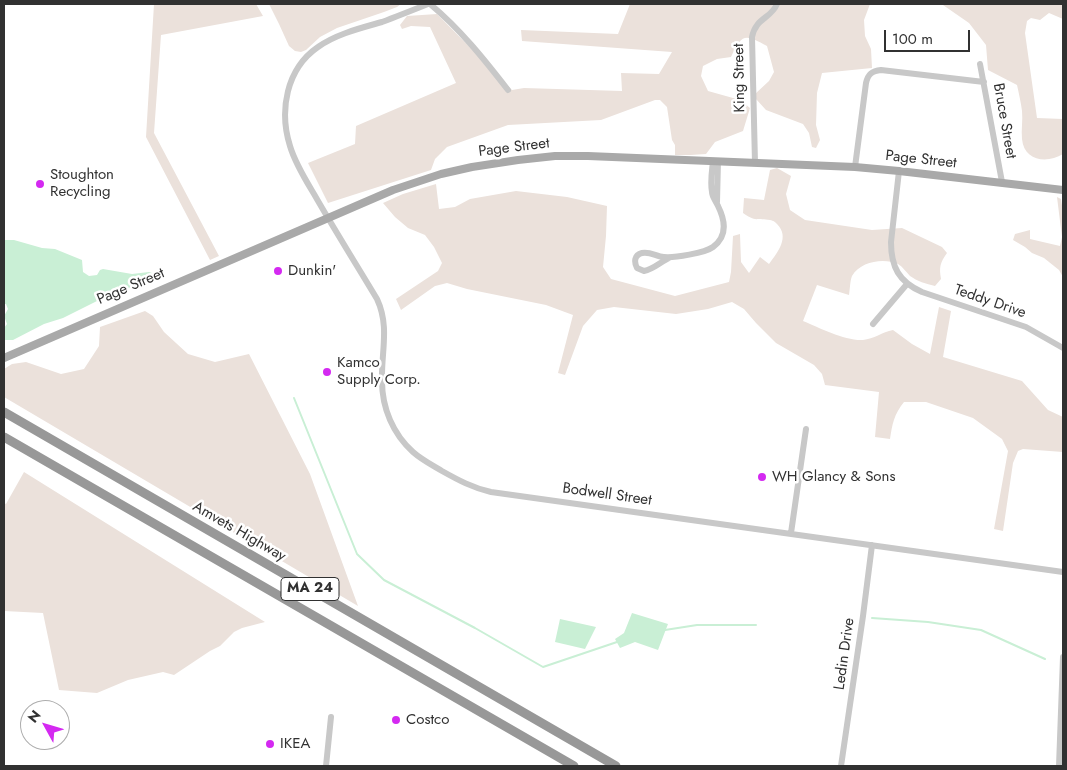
<!DOCTYPE html>
<style>
body{margin:0}
#map{position:relative;width:1067px;height:770px;overflow:hidden;background:#fff;font-family:Jost,sans-serif}
canvas{display:block}
.frame{position:absolute;inset:0;border:5px solid #313131;pointer-events:none}
.north{position:absolute;left:20px;top:700px;width:50px;height:50px;box-sizing:border-box;background:#fff;border:1px solid #adadad;border-radius:50%;rotate:309deg;font-size:14px;font-weight:700;line-height:20px;text-align:center;color:#313131}
.north::after{content:'';display:block;margin:auto;width:18px;height:22px;background:#d429f1;clip-path:polygon(50% 0,100% 100%,50% 72%,0 100%)}
.scale{position:absolute;left:884px;top:30px;width:86px;height:22px;box-sizing:border-box;border:2px solid #313131;border-top:0;padding-left:6px;font-size:15px;line-height:18px;white-space:nowrap;color:#313131;-webkit-text-stroke:4px #fff;paint-order:stroke}
</style>
<div id="map">
<canvas width="1067" height="770"></canvas>
<div class="frame"></div>
<div class="north">N</div>
<div class="scale">100 m</div>
</div>
<script>
const context = document.querySelector('canvas').getContext('2d');
context.lineJoin = 'round';
function fillPath(path, color) {
  context.fillStyle = color;
  context.fill(path, 'evenodd');
}
function trace(path, color, width, dash) {
  context.strokeStyle = color;
  context.lineWidth = width;
  context.lineCap = dash ? 'butt' : 'round';
  context.setLineDash(dash || []);
  context.stroke(path);
}
function label(font, color, halo, rows, align = 'center') {
  context.font = font + ' Jost,sans-serif';
  context.lineWidth = 5;
  context.setLineDash([]);
  context.textBaseline = 'middle';
  context.strokeStyle = halo;
  context.fillStyle = color;
  for (const [text, x, y, turn = 0] of rows) {
    context.save();
    context.translate(x, y);
    context.rotate((+turn || 0) * Math.PI / 180);
    context.textAlign = isNaN(turn) ? turn : align;
    if (halo) context.strokeText(text, 0, 0);
    context.fillText(text, 0, 0);
    context.restore();
  }
}
fillPath(new Path2D(`
 M154,4H256L263,16L161,35L154,133L219,256L210,260L146,137Z
 M269,4H401L397,7L384,12L337,28L320,37L306,50L301,52L295,51L289,46L279,24Z
 M630,4H870L864,20L865,36L871,49L872,68L822,73L817,93L816,125L820,140L816,148L812,147L809,133L803,124L766,110L756,99L755,94L769,81L774,72L767,46C745,34 742,33 731,57L717,59L703,66L701,76L708,91L733,98H738L750,108L743,131L715,142L706,154C695,155 686,155 675,155V145L672,140L667,107L660,100H655L601,120L508,125L447,147L435,159L431,170L328,203L308,163L355,144L356,126L456,83L430,27L411,26L402,29L400,25L407,16L437,14L512,90L524,88L622,91L621,73L659,74L672,52L522,41L521,30L618,34Z
 M938,4H1063V21V19L1049,13L1040,20L1031,18L1027,21L1025,33L1037,118L1063,119V154C1047,164 1024,161 1022,139C1021,130 1023,120 1022,111C1021,103 1019,94 1017,85L988,70L986,45L969,23L943,5Z
 M777,168L791,176L786,194L790,210L805,220L872,230L902,228L942,247L947,253C940,263 939,267 941,279L935,286C926,284 917,281 910,276C906,272 903,267 898,264C884,258 861,261 852,276C850,281 850,289 849,295L817,285L803,321C820,328 845,341 863,340C874,339 882,332 893,330L912,344L930,354L939,307L951,311L943,357L1022,381L1048,410L1063,417V452L1023,449L1018,451L1013,463L1003,531L994,529L1008,451L1002,439L973,418L926,402H904C894,414 892,425 890,439L875,437L879,392L825,385L822,374L814,365L776,343L756,323L744,309L732,302L708,309L676,314L614,307L597,310L583,326L565,375L558,373L573,315L546,305L467,289L447,283L435,286L401,310L396,299L438,271L442,263L434,247L425,235L408,228L395,217L383,203L403,194L436,184L439,209L455,207L470,199L516,191L567,197L607,206L606,236L603,267L611,279L675,296L729,282L731,272L733,236L740,234L741,262L749,273L760,257L769,264C778,252 790,237 777,224C774,221 774,221 770,220C758,218 755,222 743,213L744,198L764,200L770,170Z
 M1057,197L1061,199L1063,212V277L1059,270L1044,258L1032,253L1025,247L1013,240L1015,234L1030,230V239L1060,246L1062,237Z
 M145,311L153,316L164,332L188,354L215,362L249,354L310,474L358,606L4,397V369L12,364L26,362L61,374L84,369L99,346L100,327Z
 M24,472L265,622L242,628L234,632L220,646L210,651L174,675L163,672L128,680L97,693L59,690L43,613L4,611V503L6,504Z`), '#ebe1db');
fillPath(new Path2D(`
 M4,240H14L42,248L55,249L82,260L83,272L89,276L97,275L100,270L103,269L132,274L149,272L152,273L150,281L139,286L132,287L97,301L63,318L44,324L13,340H4V328L7,324L4,316L8,309L6,304H4Z
 M632,613L668,624L658,650L635,642L620,648L615,639L624,633Z
 M560,619L596,627L585,649L555,642Z`), '#c9efd5');
trace(new Path2D(`
 M294,398L357,554L384,580L475,628L543,667L617,642
 M872,618L928,622L981,630L1045,659
 M665,630L697,625H756`), '#c9efd5', 2);
trace(new Path2D(`
 M428,4C413,10 398,16 382,22C361,28 336,34 318,47C286,69 279,111 290,146C295,163 305,179 314,194C334,229 356,264 377,299C390,327 381,352 382,381C382,408 393,434 413,452C422,460 432,465 442,471C458,480 473,488 491,492L1063,572
 M430,4C460,29 484,59 508,90
 M980,64L1002,182
 M755,163L752,37C756,17 771,19 777,4
 M855,167L866,83C868,74 872,71 881,70L984,82
 M899,171L891,242C891,267 899,282 922,292L1026,327L1063,348
 M717,202L718,161
 M672,257C662,260 655,269 644,271L637,268C634,262 634,255 642,253C650,251 657,257 664,257C674,258 705,253 713,247C728,236 725,220 718,206C716,201 712,197 712,192C710,182 712,171 713,161
 M873,324L907,284
 M791,533L806,429
 M326,766L331,717
 M841,766L863,616L872,545
 M1059,766L1063,657`), '#c8c8c8', 6);
trace(new Path2D(`
 M4,358L393,190L441,174L472,167L518,160L555,156H588L855,167L899,171L1063,190`), '#a9a9a9', 8);
trace(new Path2D(`
 M4,412L616,766
 M4,437L574,766`), '#989898', 9);
for (const [x, y, r, color] of [
 [40,184,5,"#d429f1"],
 [278,271,5,"#d429f1"],
 [327,372,5,"#d429f1"],
 [762,477,5,"#d429f1"],
 [396,720,5,"#d429f1"],
 [270,744,5,"#d429f1"]
]) {
  const dot = new Path2D();
  dot.arc(x, y, r, 0, 2 * Math.PI);
  context.fillStyle = color;
  context.fill(dot);
  trace(dot, '#fff', 2);
}
for (const [x, y, w] of [
 [310,589,58]
]) {
  const box = new Path2D();
  box.roundRect(x - w / 2, y - 11.5, w, 23, 4);
  context.fillStyle = '#fff';
  context.fill(box);
  trace(box, '#313131', 1);
}
label('bold 14px', '#313131', null, [
 ["MA 24",310,589]
]);
label('15px', '#313131', '#fff', [
 ["King Street",740,78,-91],
 ["Bruce Street",1004,121,80],
 ["Page Street",514,148,-7],
 ["Page Street",921,160,6],
 ["Page Street",131,287,-23],
 ["Teddy Drive",990,302,19],
 ["Bodwell Street",607,495,8],
 ["Amvets Highway",239,532,30],
 ["Ledin Drive",845,654,-82]
]);
label('15px', '#313131', '#fff', [
 ["Stoughton",50,175],
 ["Recycling",50,192],
 ["Dunkin'",288,271],
 ["Kamco",337,363],
 ["Supply Corp.",337,380],
 ["WH Glancy & Sons",772,477],
 ["Costco",406,720],
 ["IKEA",280,744]
], 'left');
</script>
